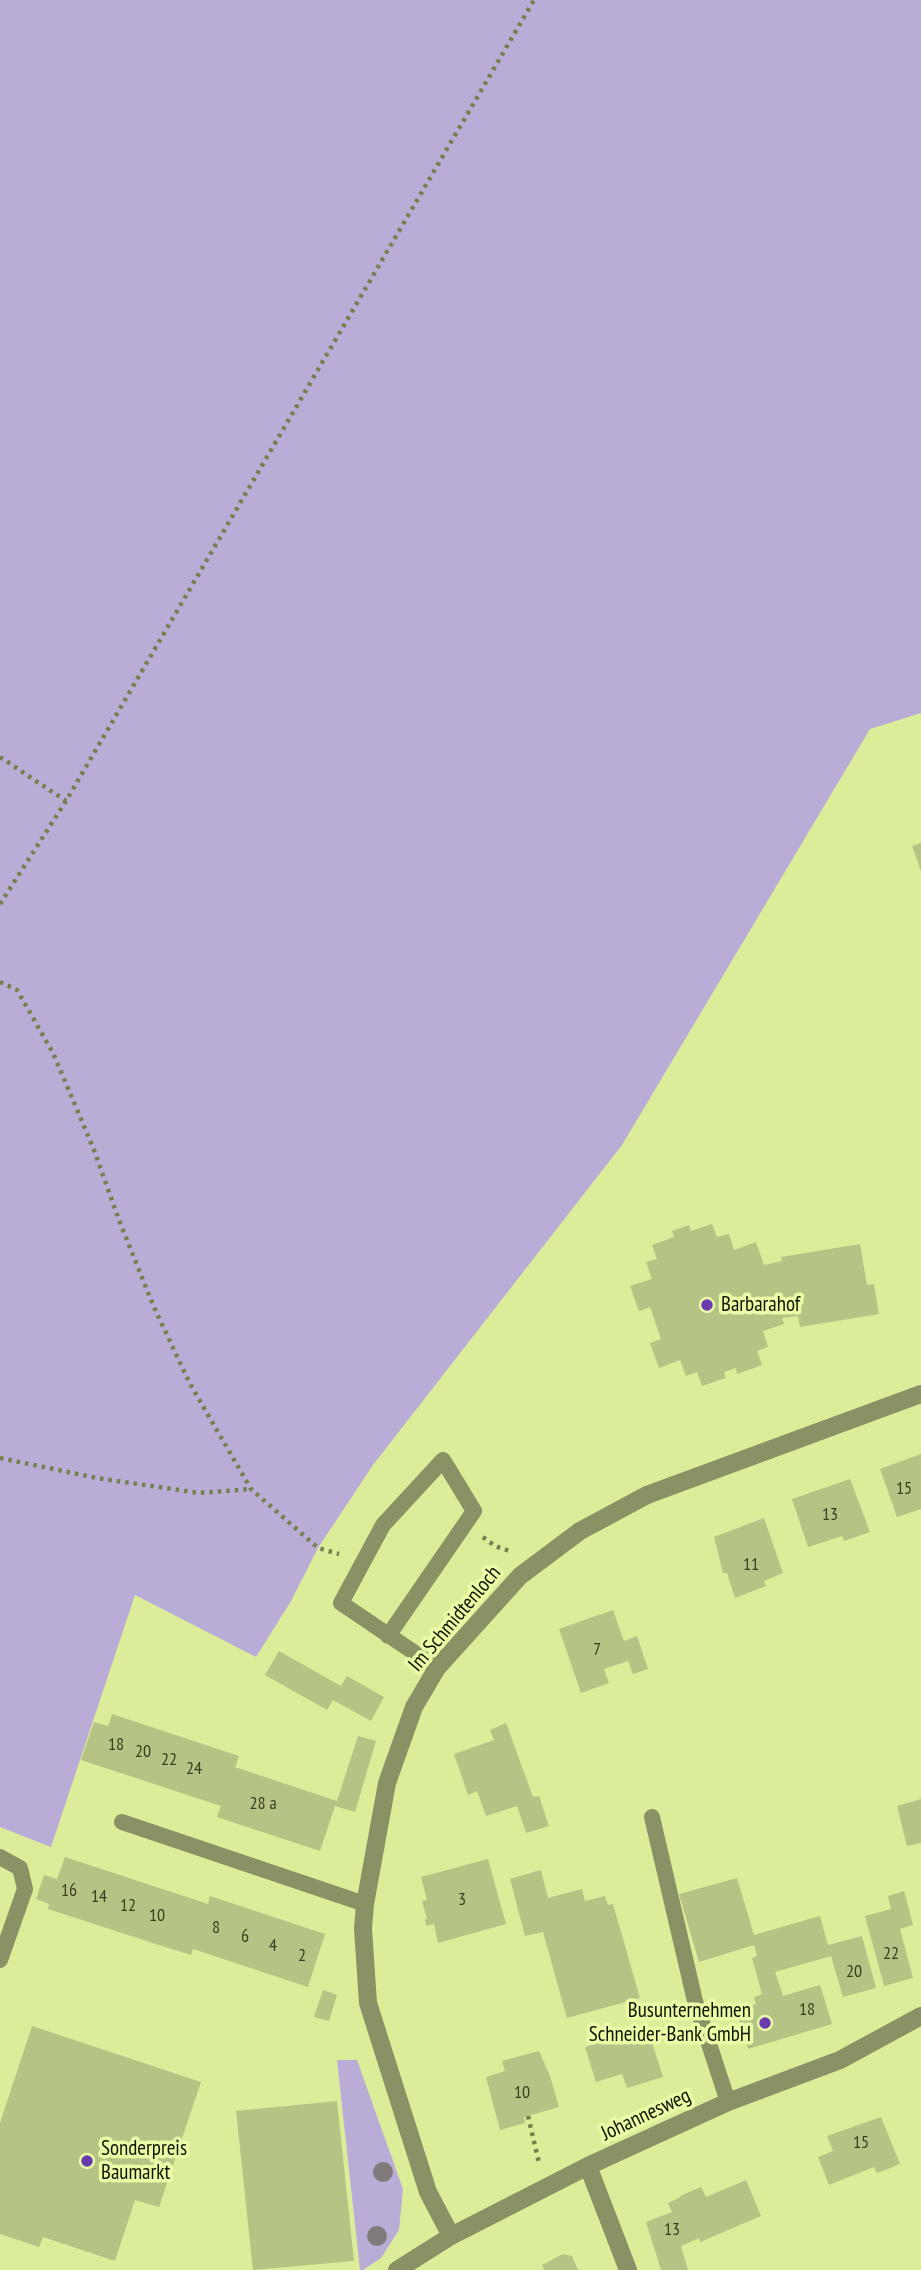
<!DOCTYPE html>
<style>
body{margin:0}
canvas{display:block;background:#dbed99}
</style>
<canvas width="921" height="2270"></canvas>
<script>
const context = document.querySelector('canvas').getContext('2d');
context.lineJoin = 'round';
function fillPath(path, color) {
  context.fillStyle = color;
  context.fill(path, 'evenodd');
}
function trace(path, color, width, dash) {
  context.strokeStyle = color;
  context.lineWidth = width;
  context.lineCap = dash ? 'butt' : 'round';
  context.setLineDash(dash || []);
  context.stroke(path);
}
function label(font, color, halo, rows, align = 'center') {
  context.font = font + ' "PT Sans Narrow",sans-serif';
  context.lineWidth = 7;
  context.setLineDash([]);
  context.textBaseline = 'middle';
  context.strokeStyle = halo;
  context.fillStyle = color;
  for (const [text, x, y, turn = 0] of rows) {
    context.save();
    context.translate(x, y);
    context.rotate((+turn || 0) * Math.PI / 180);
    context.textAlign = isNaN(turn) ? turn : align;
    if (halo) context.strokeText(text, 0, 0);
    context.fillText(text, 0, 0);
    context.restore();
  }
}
fillPath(new Path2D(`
 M0,0H921V713L870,729L622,1145L373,1465L318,1548L291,1601L256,1657L135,1595L51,1847L0,1827Z
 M337,2060H357L403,2189L399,2230L381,2258L363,2270H360Z`), '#b9add8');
fillPath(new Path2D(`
 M921,843V871L912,846Z
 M712,1224L717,1237L729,1234L734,1250L756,1242L764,1265L782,1261L781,1257L860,1244L867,1285L874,1284L879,1314L800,1327L798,1316L782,1318L784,1324L763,1331L768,1347L757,1351L762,1365L737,1374L736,1368L724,1372L726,1378L702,1386L697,1372L686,1376L680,1360L659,1368L650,1343L661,1339L650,1307L639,1311L630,1286L652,1279L646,1262L657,1259L652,1245L674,1237L672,1231L689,1225L691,1231Z
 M921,1454V1509L897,1517L880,1469Z
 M850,1479L870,1532L844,1541L842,1536L808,1547L792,1499Z
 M764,1518L783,1573L764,1581L766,1586L735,1598L727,1573H723L714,1537Z
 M613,1610L624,1641L637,1636L648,1669L633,1674L628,1661L604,1669L609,1683L581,1693L559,1629Z
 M279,1651L341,1686L347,1676L384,1697L371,1721L333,1700L327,1710L265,1675Z
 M112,1714L239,1756L235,1767L337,1801L358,1736L376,1741L355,1812L335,1806L320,1851L217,1817L221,1806L81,1760L94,1722L108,1726Z
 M506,1723L533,1797L539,1796L549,1826L526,1833L517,1806L486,1816L477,1791L468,1795L454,1754L494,1740L490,1730Z
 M921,1799V1843L907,1846L897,1806Z
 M65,1857L208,1904L210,1896L325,1934L308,1987L193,1949L191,1955L162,1946L48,1909L49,1904L36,1899L44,1875L57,1879Z
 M488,1859L506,1924L438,1943L434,1924L426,1926L425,1919H427L422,1901L427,1900L421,1877Z
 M541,1870L548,1898L582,1889L585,1901L605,1896L608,1905L613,1904L640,1998L567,2018L543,1932L525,1936L510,1879Z
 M737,1878L754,1935L820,1916L828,1945L862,1936L876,1988L843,1997L831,1956L775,1972L783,1996L820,1985L832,2024L748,2049L736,2010L756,2004L754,1997L762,1994L752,1958L757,1956L754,1945L699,1962L679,1894Z
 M904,1891L913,1925L900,1929L913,1978L884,1986L865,1916L891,1909L888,1896Z
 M323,1990L337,1995L329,2021L314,2017Z
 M32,2026L201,2082L159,2207L135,2200L115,2261L43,2237L39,2247L0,2234V2123Z
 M647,2027L663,2077L627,2088L622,2074L596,2082L585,2047Z
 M539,2051L550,2076L559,2107L524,2117L525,2123L500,2130L486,2077L505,2071L502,2061Z
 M337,2101L354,2261L253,2270L236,2111Z
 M881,2117L900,2164L877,2173L874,2167L829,2185L818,2157L833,2151L827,2136Z
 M746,2180L761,2216L700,2242L699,2238L681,2246L688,2270H661L646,2222L672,2212L668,2203L681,2197L680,2196L701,2187L706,2197Z
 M563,2254L572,2256L578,2270H544L542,2265Z`), '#b5c384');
trace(new Path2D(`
 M0,757L66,801
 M0,904L66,801L534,0
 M0,982L17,990L53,1053L94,1150L119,1220L153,1305L189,1382L251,1489L318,1548L339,1554
 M0,1458L97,1478L199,1493L251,1489
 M483,1537L495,1546L512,1552
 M528,2116L539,2163`), '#75804c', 4.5, [3.5, 5]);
trace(new Path2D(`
 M388,1636L474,1511L443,1460L383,1525L341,1603L437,1668
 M652,1817L695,2001L728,2102
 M122,1822L365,1904
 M0,1857L20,1868L25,1889L0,1960`), '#889265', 16);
trace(new Path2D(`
 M588,2166L628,2270
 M451,2236L428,2192L368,2003L363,1929L365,1904L387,1783L414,1707L437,1668L520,1576L580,1531L647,1495L921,1394
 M397,2270L451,2236L588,2166L728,2102L840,2060L921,2016`), '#889265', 18);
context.fillStyle = '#817a7a';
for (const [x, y] of [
 [383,2172],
 [377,2236]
]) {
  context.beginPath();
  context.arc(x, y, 10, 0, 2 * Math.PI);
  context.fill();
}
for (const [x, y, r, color] of [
 [707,1305,7,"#6a38af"],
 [765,2023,7,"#6a38af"],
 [87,2161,7,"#6a38af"]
]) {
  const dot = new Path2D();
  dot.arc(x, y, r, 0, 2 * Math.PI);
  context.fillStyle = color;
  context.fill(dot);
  trace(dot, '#e9fba6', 2.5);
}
label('18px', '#394021', null, [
 ["15",904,1489],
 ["13",830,1515],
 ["11",751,1565],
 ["7",597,1650],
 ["18",116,1745],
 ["20",143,1752],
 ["22",169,1760],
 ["24",194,1769],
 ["28 a",263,1804],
 ["16",69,1891],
 ["14",99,1897],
 ["3",462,1900],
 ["12",128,1906],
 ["10",157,1916],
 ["8",216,1928],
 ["6",245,1937],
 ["4",273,1946],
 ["22",891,1954],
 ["2",302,1956],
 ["20",854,1972],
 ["18",807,2010],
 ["10",522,2093],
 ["15",861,2143],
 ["13",672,2230]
]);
label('21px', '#101400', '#e9fba6', [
 ["Barbarahof",721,1305],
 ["Busunternehmen",751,2011,"right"],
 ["Schneider-Bank GmbH",751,2035,"right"],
 ["Sonderpreis",101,2149],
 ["Baumarkt",101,2173]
], 'left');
label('21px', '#101400', '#e9fba6', [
 ["Im Schmidtenloch",455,1619,-50],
 ["Johannesweg",646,2115,-25]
]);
</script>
